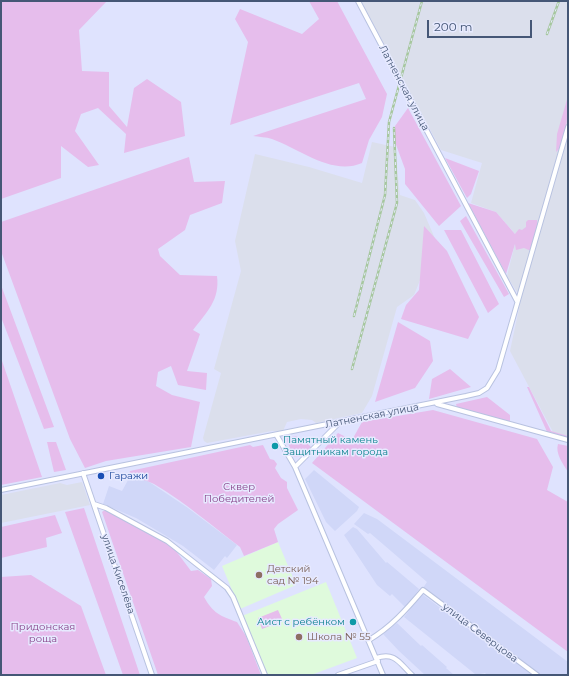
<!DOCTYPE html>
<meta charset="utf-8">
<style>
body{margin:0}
#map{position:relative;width:569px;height:676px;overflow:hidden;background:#dfe3fe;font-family:Montserrat,sans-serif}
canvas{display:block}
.frame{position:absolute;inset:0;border:2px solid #455776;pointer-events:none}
.scale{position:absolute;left:427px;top:20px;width:105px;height:18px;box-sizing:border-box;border:2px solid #455776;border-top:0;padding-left:5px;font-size:12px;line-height:14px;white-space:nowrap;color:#455776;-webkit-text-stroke:3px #e7eaff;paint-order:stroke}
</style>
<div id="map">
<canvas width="569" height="676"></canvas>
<div class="frame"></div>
<div class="scale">200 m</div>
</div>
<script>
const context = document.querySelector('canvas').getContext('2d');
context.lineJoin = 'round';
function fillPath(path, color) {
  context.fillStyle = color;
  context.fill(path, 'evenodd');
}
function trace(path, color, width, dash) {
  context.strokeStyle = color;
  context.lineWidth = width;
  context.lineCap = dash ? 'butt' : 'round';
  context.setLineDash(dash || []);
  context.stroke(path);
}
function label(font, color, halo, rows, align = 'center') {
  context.font = font + ' Montserrat,sans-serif';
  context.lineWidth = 3;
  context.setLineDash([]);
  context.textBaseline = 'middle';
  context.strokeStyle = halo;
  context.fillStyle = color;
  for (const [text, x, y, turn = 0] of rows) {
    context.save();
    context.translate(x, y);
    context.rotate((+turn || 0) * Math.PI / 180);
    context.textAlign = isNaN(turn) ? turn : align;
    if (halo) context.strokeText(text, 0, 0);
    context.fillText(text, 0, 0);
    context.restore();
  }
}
fillPath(new Path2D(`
 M314,470L359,507L357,511L335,531L326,522L305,479Z
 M133,471L188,508L237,545L227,558L225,556L214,570L183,546L136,518L103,504L109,486L122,491Z
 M364,513L377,519L568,662V675H540L423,588L427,582L370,533L368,534L354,524Z
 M353,527L357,529L386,563L387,562L419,589L406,608L392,594L390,596L377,585L344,535Z
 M422,594L483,640L485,638L533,675H487L485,673L474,675L475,674L404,617Z
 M397,623L421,646L422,645L447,667L446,668L454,675H425L399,651L383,634Z`), '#d0d7f8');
fillPath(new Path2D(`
 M361,1H568V436L553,432L510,351L521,299L507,276L517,236L496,212L471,203L482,163L441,150Z
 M372,142L395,147L400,195L415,200L424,213L436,241L414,295L397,307L372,396L362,413L316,423L312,420L301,419L287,422L283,431H272L207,443L204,441L203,438L221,373L214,369L241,271L235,241L255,154L309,167L362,183Z
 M82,482L90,505L1,523V495L60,483L67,485Z`), '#dbdfec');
fillPath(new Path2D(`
 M278,542L296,585L240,609L222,566Z
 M326,582L357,658L311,675H266L242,616Z`), '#dffadc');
fillPath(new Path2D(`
 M1,1H107L79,30L82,71L109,72V106L127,127L134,88L147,79L181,102L185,136L124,153L126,134L98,108L81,114L75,131L99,165L88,167L61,146V178L1,199Z
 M309,1H337L387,94L382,117L369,140L362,163C332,176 300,149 272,139C266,137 259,137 253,136L366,99L359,83L230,125L248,42L235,19L240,9L302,34L319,19Z
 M568,96C568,110 567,144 556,152L557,134Z
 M408,108L461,206L439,226L405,184V169L395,142V126Z
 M189,157L194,182L225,181L222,203L190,215L185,230L158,249L160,256L180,275L217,276C220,300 207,312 193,330L200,334L187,371L207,373L206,390L178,385L171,366L158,372L156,386L172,395L200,402L191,447L106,461L85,468L70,439L1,251V222Z
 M445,158L479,171L471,194L467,198Z
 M468,203L496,212L515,234L519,229L522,230L526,227V222L528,220H537L538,226L531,251L524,248L516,250L515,244L506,274Z
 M466,216L509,294L504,297L460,221Z
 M424,226L447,251L479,317L468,339L401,319L406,305L419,290Z
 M444,230H461L499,304L488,313Z
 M1,285L54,427L44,429L1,317Z
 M398,322L430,341L433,361L415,388L375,402Z
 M1,358L42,477L1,485Z
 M450,369L471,387L429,399L432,379Z
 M527,387H529L551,431L568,436V440L548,434Z
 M487,397L510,415V422L457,408L456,404Z
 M433,410L537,439L553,467L547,490L568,502V652L312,463L338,433L352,440L362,422Z
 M295,436L303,439L311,447L302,456L294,457L287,441V438Z
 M47,442H56L66,470L54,472Z
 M558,444L568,446V472C563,464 555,453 558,444Z
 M250,445L253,447L263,445L270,459L274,460L277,464L275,468L281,478L287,482V488L298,510L278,524L274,529L278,542L244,556L240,547C212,526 185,502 154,484C147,480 137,479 129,474L130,471Z
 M84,508L140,675H123L65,512Z
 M106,509L173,547L191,571L198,570L211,579L212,586L204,597C213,613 220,616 237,622L246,636L261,675H158L102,512Z
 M55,515L62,533L46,538L47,547L1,558V527Z
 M31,575L81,606L106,675H1V577Z
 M278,610L283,621L262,629L258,618Z`), '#e6bdec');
const minor = new Path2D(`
 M358,1L517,301
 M437,404L568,440
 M277,436L295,467L383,675
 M295,467L340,422
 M83,473L152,675
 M1,490L466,396L479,393L487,388L498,370L568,127
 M94,504L106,508L167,541L227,588L233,597L265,675
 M369,640C391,627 406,610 423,590L537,675
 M376,658C396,652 399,663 412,675
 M338,675L378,661`);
trace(minor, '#b8c2e0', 6);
trace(minor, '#fff', 4);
const rail = new Path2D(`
 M547,34L559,1
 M354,316L385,195L389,122L422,1
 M352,369L397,203L394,128`);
trace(rail, '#a6c79e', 2.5);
trace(rail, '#e7eaff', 1, [3]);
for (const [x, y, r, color] of [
 [275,446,4,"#0f9aa8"],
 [101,476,4,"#1a4fb4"],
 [259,575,4,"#8d6e63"],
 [353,622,4,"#0f9aa8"],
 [299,637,4,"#8d6e63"]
]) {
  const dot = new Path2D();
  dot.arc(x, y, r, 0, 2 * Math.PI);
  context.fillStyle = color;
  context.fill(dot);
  trace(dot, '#e7eaff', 1.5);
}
label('10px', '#455776', '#e7eaff', [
 ["Латненская улица",404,88,62],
 ["Латненская улица",372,416,-11],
 ["улица Киселёва",118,574,71],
 ["улица Северцова",480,633,37]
]);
label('10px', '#0d838f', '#e7eaff', [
 ["Памятный камень",283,440],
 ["Защитникам города",283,452],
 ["Аист с ребёнком",345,622,"right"]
], 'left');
label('10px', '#164399', '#e7eaff', [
 ["Гаражи",109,476]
], 'left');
label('10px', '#874189', '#e7eaff', [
 ["Сквер",239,487],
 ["Победителей",239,499],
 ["Придонская",43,627],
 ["роща",43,639]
]);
label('10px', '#785e54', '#e7eaff', [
 ["Детский",267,569],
 ["сад № 194",267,581],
 ["Школа № 55",307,637]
], 'left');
</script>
